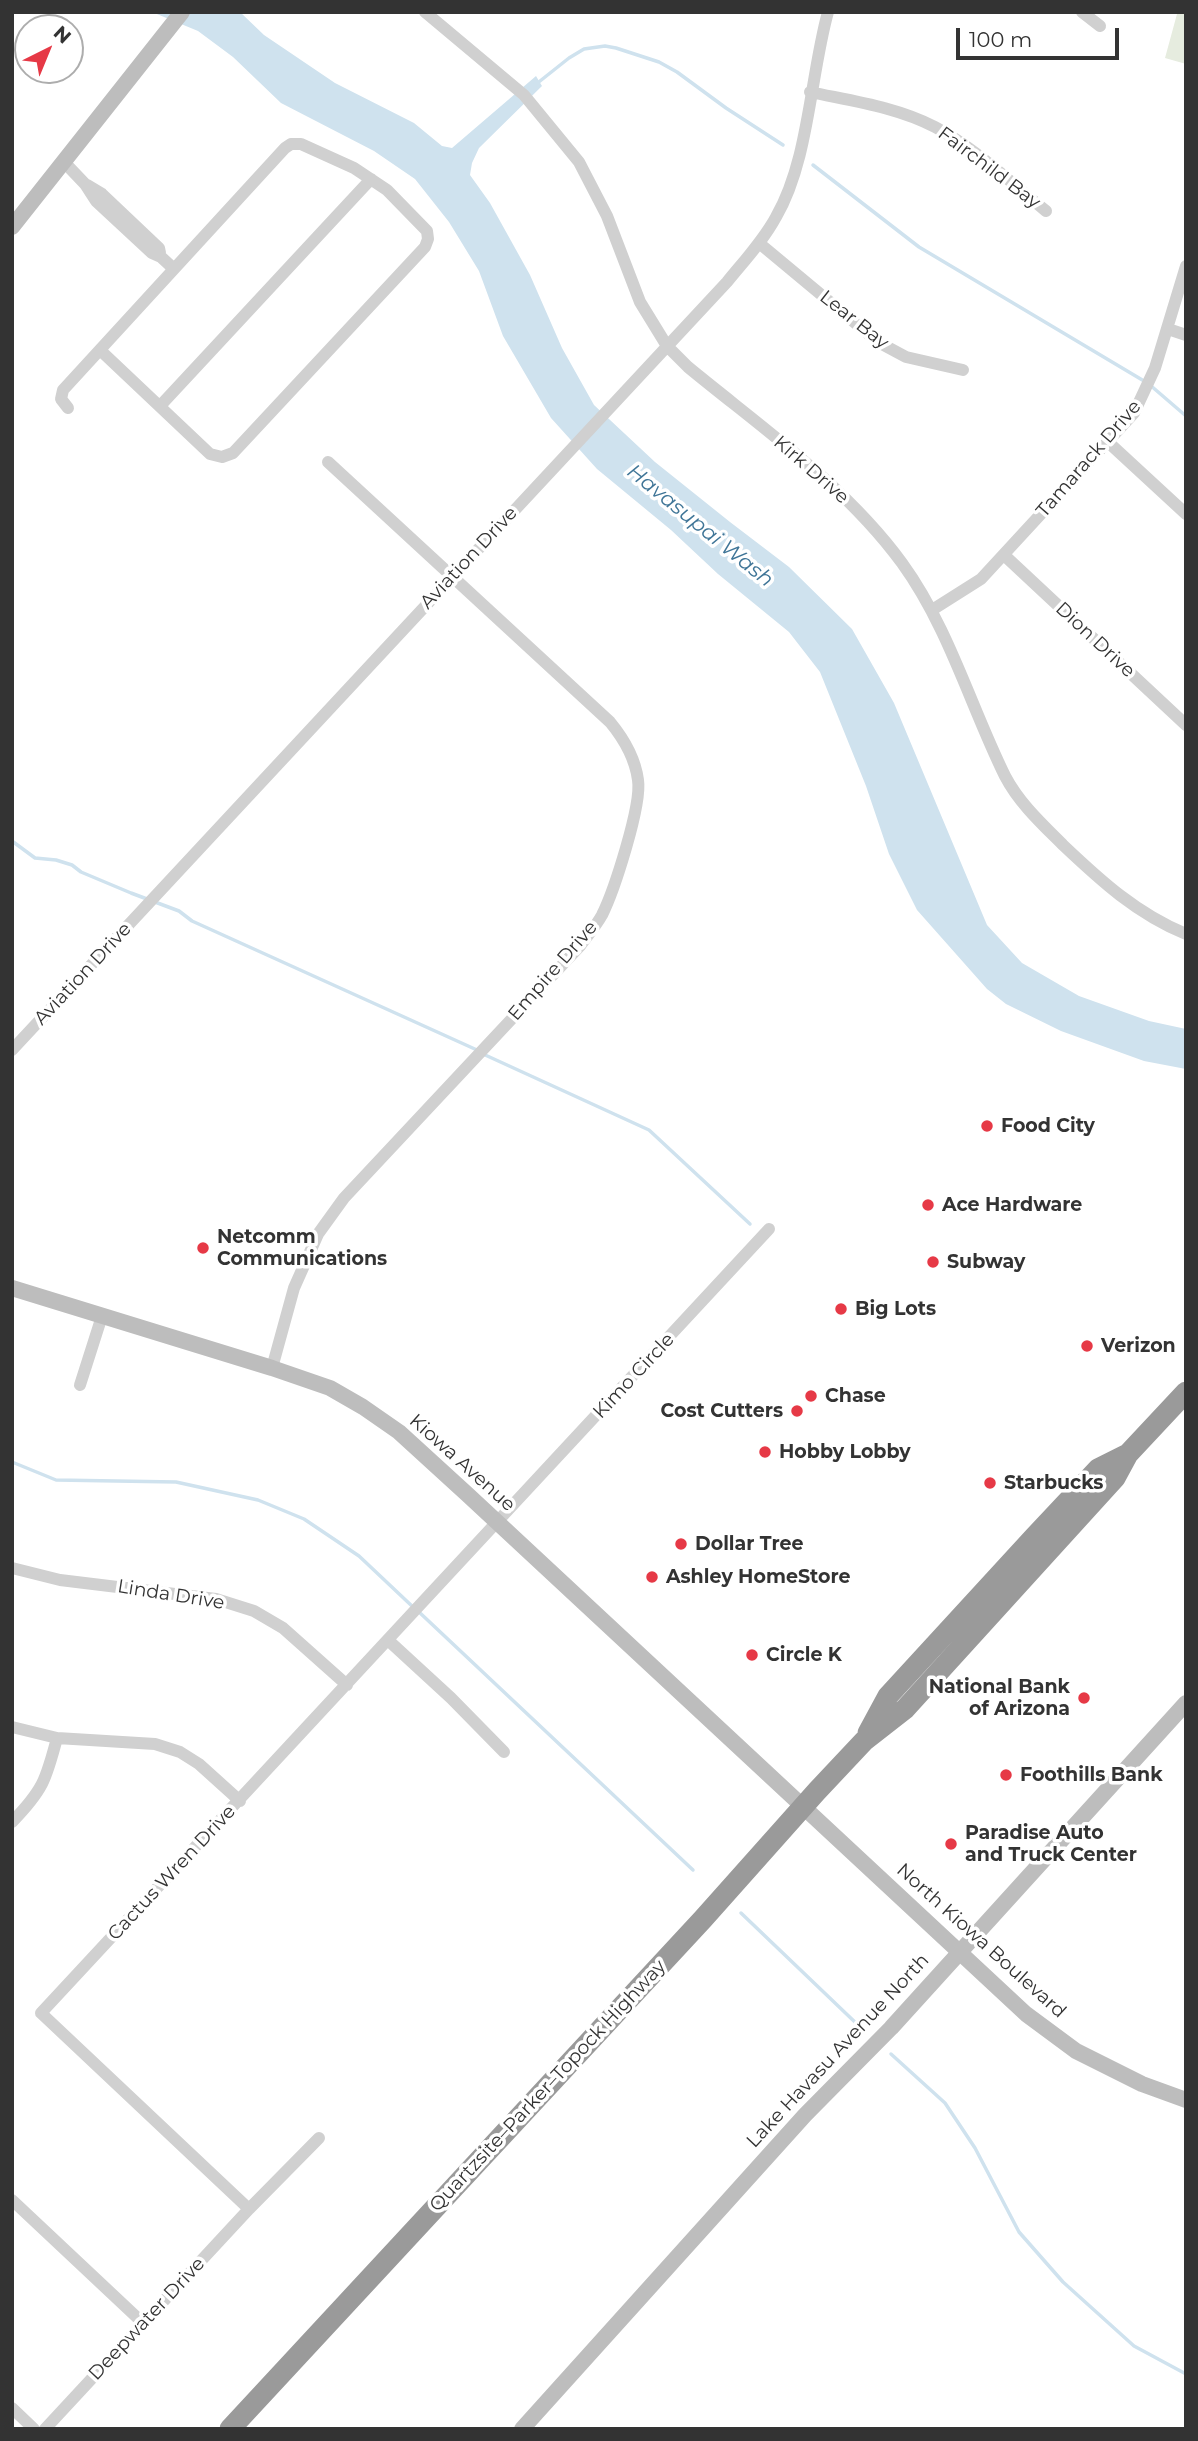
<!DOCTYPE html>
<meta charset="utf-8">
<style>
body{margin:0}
#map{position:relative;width:1198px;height:2441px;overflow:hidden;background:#fff;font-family:Montserrat,sans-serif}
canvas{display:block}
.frame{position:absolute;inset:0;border:14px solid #333;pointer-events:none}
.north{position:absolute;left:14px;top:14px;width:70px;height:70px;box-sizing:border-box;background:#fff;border:2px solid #adadad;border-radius:50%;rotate:43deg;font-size:19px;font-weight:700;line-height:28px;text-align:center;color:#333}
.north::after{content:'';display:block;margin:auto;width:24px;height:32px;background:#e63946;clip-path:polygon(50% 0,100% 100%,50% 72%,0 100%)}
.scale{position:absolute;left:956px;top:28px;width:163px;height:32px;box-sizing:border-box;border:4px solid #333;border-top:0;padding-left:9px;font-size:21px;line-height:24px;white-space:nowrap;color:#333;-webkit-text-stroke:5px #fff;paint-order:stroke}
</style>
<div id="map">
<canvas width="1198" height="2441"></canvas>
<div class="frame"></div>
<div class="north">N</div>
<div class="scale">100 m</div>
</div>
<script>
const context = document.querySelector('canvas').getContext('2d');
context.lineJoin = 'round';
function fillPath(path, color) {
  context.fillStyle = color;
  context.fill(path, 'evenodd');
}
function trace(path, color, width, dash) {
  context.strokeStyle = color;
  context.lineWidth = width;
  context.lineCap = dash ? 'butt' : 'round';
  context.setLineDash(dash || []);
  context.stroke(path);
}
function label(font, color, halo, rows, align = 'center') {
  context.font = font + ' Montserrat,sans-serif';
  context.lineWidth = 7;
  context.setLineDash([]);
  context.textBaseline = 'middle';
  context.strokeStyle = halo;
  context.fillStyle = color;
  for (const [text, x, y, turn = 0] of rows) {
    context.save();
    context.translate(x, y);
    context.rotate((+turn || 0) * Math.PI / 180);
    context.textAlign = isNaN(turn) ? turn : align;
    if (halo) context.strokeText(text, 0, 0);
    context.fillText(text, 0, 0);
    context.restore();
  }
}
fillPath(new Path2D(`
 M1176,12H1186V64L1165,58L1177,14Z`), '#e6ecdf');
fillPath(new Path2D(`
 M152,12H240L264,35L335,83L414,123L442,146L452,148L536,76L542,86L479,148L472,163L470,175L490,203L530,275L562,348L594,405L655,462L730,522L789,567L852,629L894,703L987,925L1022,963L1079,996L1149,1021L1186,1029V1069L1144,1061L1061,1031L1006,1004L987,989L917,910L889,854L866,786L820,672L789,632L718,574L671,530L597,469L551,418L503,336L479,271L449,222L415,179L374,151L281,103L233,57L198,31Z`), '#cfe2ee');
trace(new Path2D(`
 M535,85L569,58L584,49L605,46L616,48L659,62L677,72L726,108L783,145
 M813,165L919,247L1144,381
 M1150,385L1186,416
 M12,841L35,858L56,860L72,865L81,872L131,893L179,911L192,921L477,1050
 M483,1054L649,1130L750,1224
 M12,1462L56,1480L176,1482L258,1500L304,1519L359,1556L413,1607
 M419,1612L693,1870
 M741,1913L858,2025
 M891,2054L945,2103L975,2148L1019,2232L1063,2282L1134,2346L1186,2374`), '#cfe2ee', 3.5);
trace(new Path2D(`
 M425,12L524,95L579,162L607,216L640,302L667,346L688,367C762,428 845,485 902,563C949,628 970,705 1005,776C1019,803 1042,824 1063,845C1101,881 1137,914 1186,934
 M1082,12L1100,26
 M810,92C852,101 897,107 935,127C975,148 1010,182 1046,211
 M65,163L85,184L96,201L152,253L161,257L174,269L63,390L61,399L68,408
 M87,185L102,194L159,248L160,253
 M759,243L878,342L906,357L963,370
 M1168,329L1186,335
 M100,350L210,454L222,457L233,453L425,247L428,239L427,231L387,190L354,168L301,144H291L285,148L174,269
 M160,406L371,179
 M1108,442L1186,514
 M1004,555L1186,725
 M932,610L981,579L1134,413L1155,368L1186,266
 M12,1050L727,282C744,261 763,241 776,217C809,160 810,77 828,12
 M272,1368L294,1288L318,1234L344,1198L580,946C587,936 596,926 602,915C614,891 642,805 638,780C635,757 624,739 610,722L328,462
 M80,1385L102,1316
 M12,1568L60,1580L216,1599L254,1611L283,1628L347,1685
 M389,1641L451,1698L504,1752
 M12,1727L57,1738L155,1744L180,1752L199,1764L240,1801
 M12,1822C43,1790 46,1780 57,1738
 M12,2200L144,2324
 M249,2209L41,2013L769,1229
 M12,2408L34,2429
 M45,2429L249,2209L319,2138`), '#d0d0d0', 12);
trace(new Path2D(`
 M12,227L182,12
 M12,1288L272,1368L330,1388L363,1407L399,1432L468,1495L1026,2014L1076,2051L1142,2084L1186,2100
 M522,2429L805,2115L891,2028L1186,1703`), '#bdbdbd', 16);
trace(new Path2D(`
 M868,1733L888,1696L1034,1537L1098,1469L1128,1454
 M230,2429L703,1919L817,1791L864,1741L905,1709L1115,1478L1128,1454L1186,1392`), '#9a9a9a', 21);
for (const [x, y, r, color] of [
 [987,1126,7,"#e63946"],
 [928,1205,7,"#e63946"],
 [203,1248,7,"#e63946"],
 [933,1262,7,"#e63946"],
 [841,1309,7,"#e63946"],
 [1087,1346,7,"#e63946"],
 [811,1396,7,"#e63946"],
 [797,1411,7,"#e63946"],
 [765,1452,7,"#e63946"],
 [990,1483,7,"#e63946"],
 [681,1544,7,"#e63946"],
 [652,1577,7,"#e63946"],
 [752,1655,7,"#e63946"],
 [1084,1698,7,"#e63946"],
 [1006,1775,7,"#e63946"],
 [951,1844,7,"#e63946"]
]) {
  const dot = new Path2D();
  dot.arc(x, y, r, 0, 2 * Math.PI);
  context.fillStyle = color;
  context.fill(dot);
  trace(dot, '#fff', 2.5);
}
label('19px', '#333', '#fff', [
 ["Fairchild Bay",989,168,37],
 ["Lear Bay",854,320,38],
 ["Tamarack Drive",1089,459,-49],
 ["Kirk Drive",811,470,41],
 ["Aviation Drive",469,558,-47],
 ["Dion Drive",1095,640,43],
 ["Empire Drive",553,971,-49],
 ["Aviation Drive",83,974,-47],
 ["Kimo Circle",634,1376,-47],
 ["Kiowa Avenue",462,1463,42],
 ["Linda Drive",171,1595,9],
 ["Cactus Wren Drive",172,1873,-47],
 ["North Kiowa Boulevard",981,1941,42],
 ["Lake Havasu Avenue North",838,2051,-47],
 ["Quartzsite–Parker–Topock Highway",548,2086,-47],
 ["Deepwater Drive",147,2319,-47]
]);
label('bold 19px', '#333', '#fff', [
 ["Food City",1001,1126],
 ["Ace Hardware",942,1205],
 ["Netcomm",217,1237],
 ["Communications",217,1259],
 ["Subway",947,1262],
 ["Big Lots",855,1309],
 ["Verizon",1101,1346],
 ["Chase",825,1396],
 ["Cost Cutters",783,1411,"right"],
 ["Hobby Lobby",779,1452],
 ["Starbucks",1004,1483],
 ["Dollar Tree",695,1544],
 ["Ashley HomeStore",666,1577],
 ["Circle K",766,1655],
 ["National Bank",1070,1687,"right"],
 ["of Arizona",1070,1709,"right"],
 ["Foothills Bank",1020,1775],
 ["Paradise Auto",965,1833],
 ["and Truck Center",965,1855]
], 'left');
label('italic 21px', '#3f7597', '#fff', [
 ["Havasupai Wash",700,526,39]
]);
</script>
